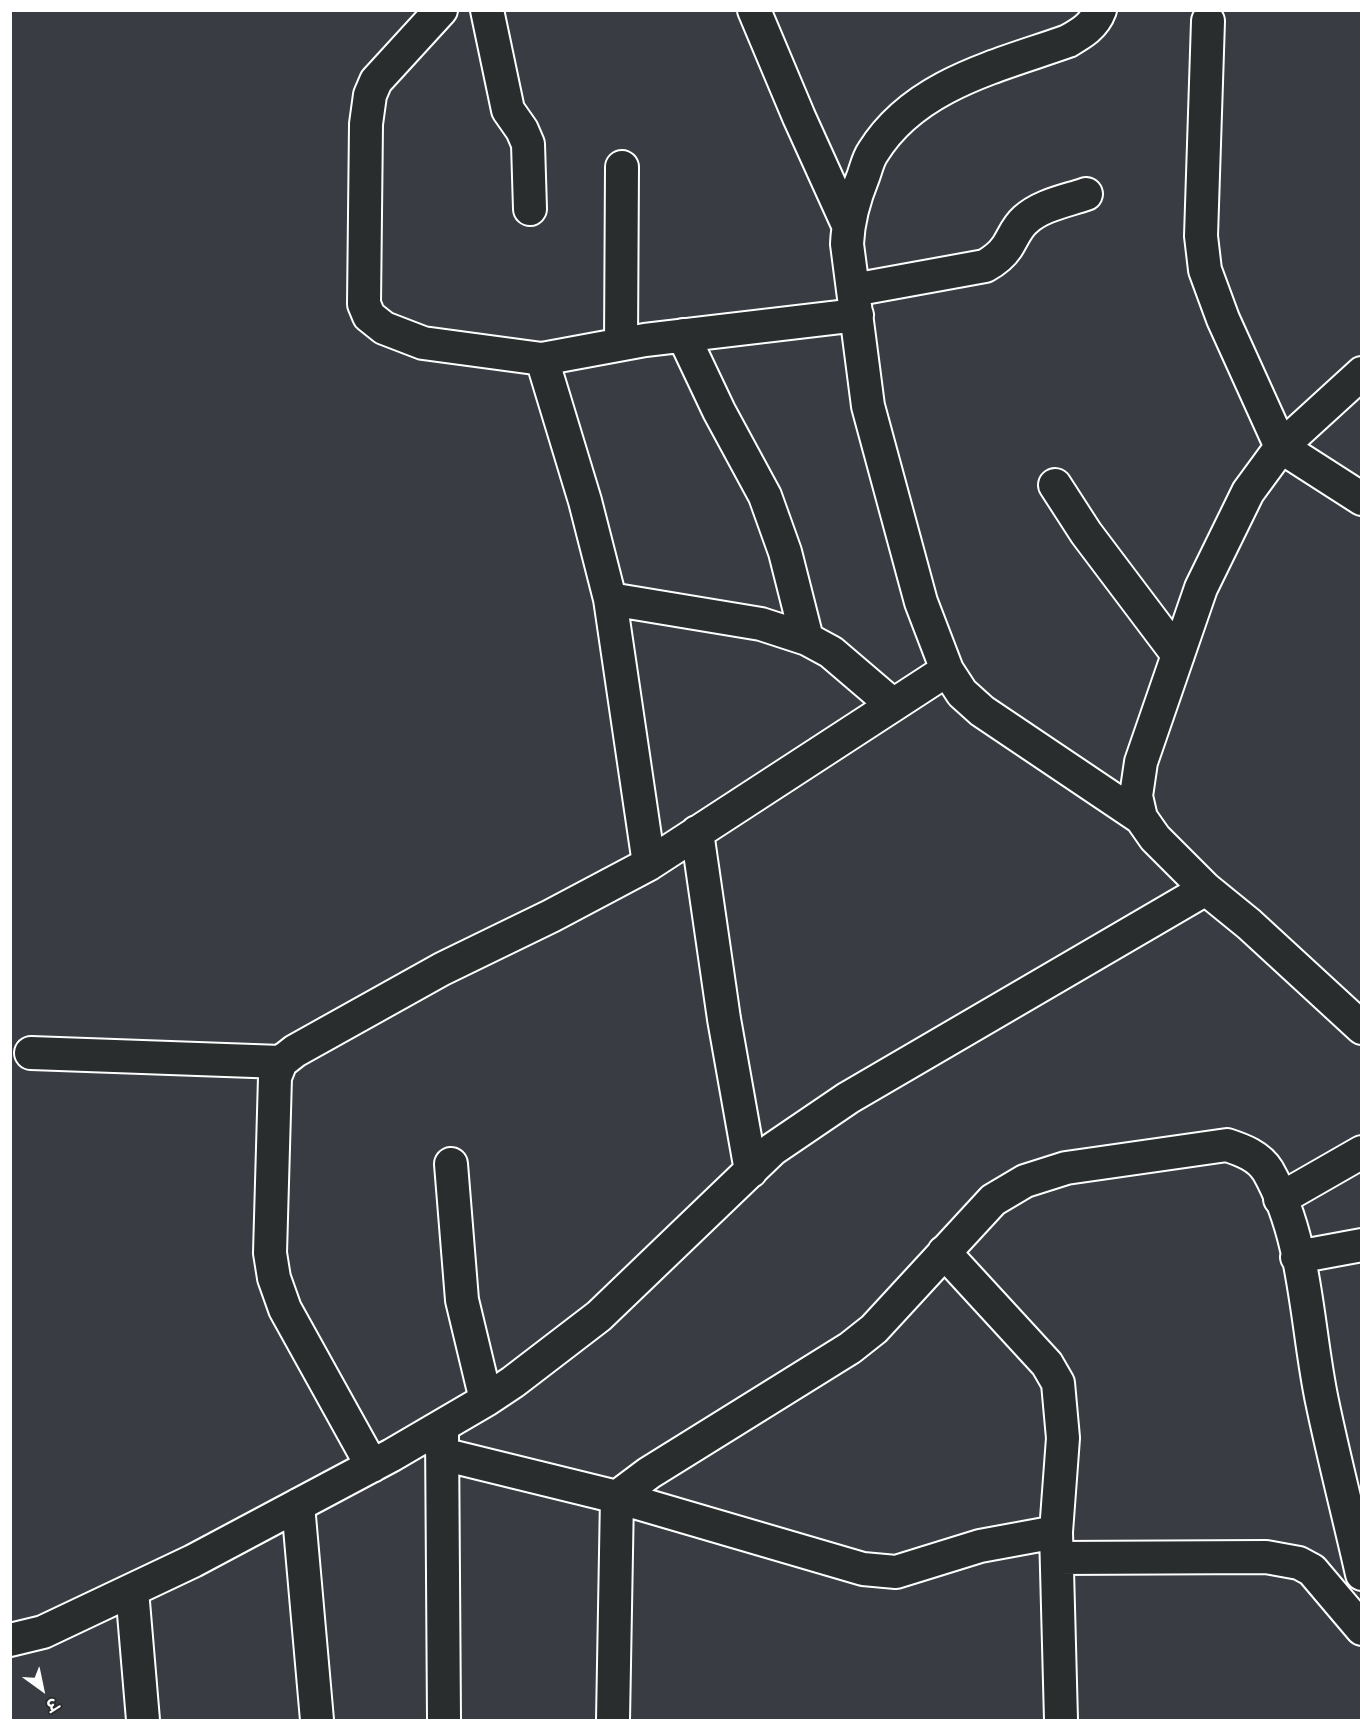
<!DOCTYPE html>
<meta charset="utf-8">
<style>
body{margin:0}
#map{position:relative;width:1372px;height:1731px;overflow:hidden;background:#393d43;font-family:"Shantell Sans","Playpen Sans Deva",sans-serif}
canvas{display:block}
.frame{position:absolute;inset:0;border:12px solid #fff;pointer-events:none}
.north{position:absolute;left:12px;top:1659px;width:60px;height:60px;-webkit-text-stroke:4px #2a2d2e;paint-order:stroke;rotate:147deg;font-size:16px;font-weight:700;line-height:24px;text-align:center;color:#fff}
.north::after{content:'';display:block;margin:auto;width:21px;height:27px;background:#fff;clip-path:polygon(50% 0,100% 100%,50% 72%,0 100%)}
</style>
<div id="map">
<canvas width="1372" height="1731"></canvas>
<div class="frame"></div>
<div class="north">उ</div>
</div>
<script>
const context = document.querySelector('canvas').getContext('2d');
context.lineJoin = 'round';
function trace(path, color, width, dash) {
  context.strokeStyle = color;
  context.lineWidth = width;
  context.lineCap = dash ? 'butt' : 'round';
  context.setLineDash(dash || []);
  context.stroke(path);
}
const street = new Path2D(`
 M441,10L376,81L370,95L366,124L364,304L369,316L384,328L423,343L542,359L645,340L857,315
 M487,10L508,110L522,130L528,144L530,209
 M754,10L799,117L848,225
 M1100,10C1094,26 1082,33 1068,41C998,66 915,84 873,152C868,159 866,169 863,177C854,199 848,220 847,244L868,406L921,602L947,670L962,693L982,711L1141,818
 M1208,21L1201,236L1205,270L1223,319L1281,447L1362,499
 M853,290L985,266C994,261 1001,256 1007,247C1013,238 1016,228 1025,220C1041,205 1066,201 1086,194
 M683,335L719,411L765,496L785,552L807,639
 M621,344L622,167
 M542,359L585,501L610,599L649,864
 M1362,373L1281,447L1248,492L1201,588L1141,762L1136,796L1141,818L1155,838L1206,889L1249,924L1362,1028
 M1055,485L1086,533L1178,655
 M610,599L761,624L807,639L831,652L893,705
 M697,832L724,1019L751,1171
 M31,1053L281,1062
 M451,1164L462,1300L486,1400
 M1280,1199L1362,1152
 M944,1252L1047,1364L1058,1383L1063,1438L1056,1532L1061,1720
 M1297,1257L1362,1245
 M442,1433L444,1720
 M442,1454L617,1497L863,1569L896,1572L980,1546L1056,1532
 M372,1466L285,1309L274,1278L270,1253L275,1077L281,1062L295,1051L442,969L551,916L649,864L947,670
 M298,1505L317,1720
 M1057,1558L1266,1557L1299,1563L1312,1570L1362,1629
 M132,1590L143,1720
 M10,1640L43,1632L193,1561L392,1455L486,1400L513,1382L599,1316L773,1149L848,1098L1206,889
 M613,1720L617,1497L649,1473L850,1348L874,1329L993,1200L1025,1181L1066,1168L1227,1145C1242,1150 1259,1156 1268,1171C1307,1240 1306,1325 1322,1401C1334,1459 1349,1516 1362,1574`);
trace(street, '#fff', 36);
trace(street, '#2a2d2e', 32);
</script>
